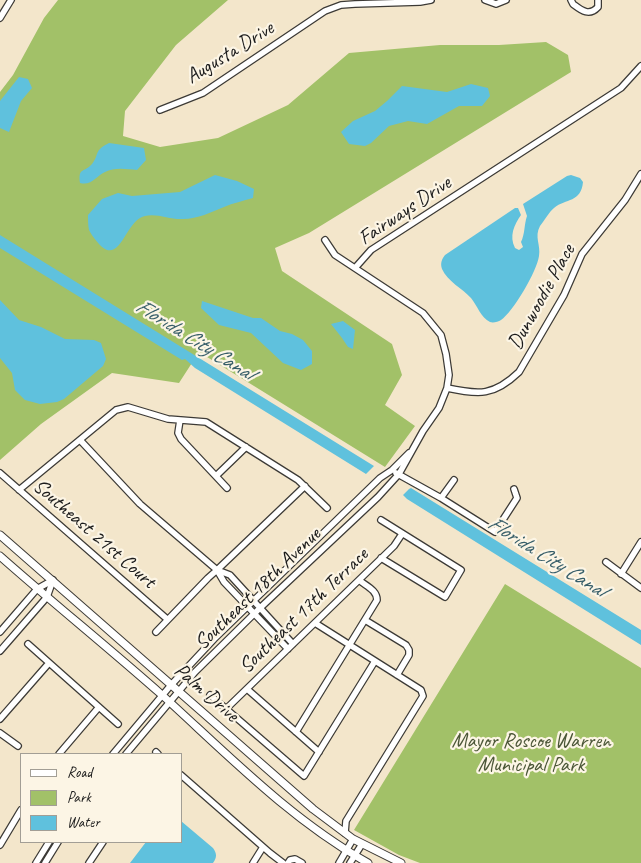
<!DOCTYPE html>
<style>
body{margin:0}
#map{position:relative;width:641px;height:863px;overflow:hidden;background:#f3e6cb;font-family:Caveat,sans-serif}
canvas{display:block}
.legend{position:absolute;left:20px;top:753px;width:162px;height:90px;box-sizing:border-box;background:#fcf5e5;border:1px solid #a29e95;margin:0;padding:6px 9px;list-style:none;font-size:15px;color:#1c1c1c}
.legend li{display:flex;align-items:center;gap:10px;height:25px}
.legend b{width:25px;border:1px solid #a29e95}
</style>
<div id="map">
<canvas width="641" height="863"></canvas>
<ul class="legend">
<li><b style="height:6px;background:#fff"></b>Road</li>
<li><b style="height:14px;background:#a2c168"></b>Park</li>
<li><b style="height:14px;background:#5fc1dd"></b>Water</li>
</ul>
</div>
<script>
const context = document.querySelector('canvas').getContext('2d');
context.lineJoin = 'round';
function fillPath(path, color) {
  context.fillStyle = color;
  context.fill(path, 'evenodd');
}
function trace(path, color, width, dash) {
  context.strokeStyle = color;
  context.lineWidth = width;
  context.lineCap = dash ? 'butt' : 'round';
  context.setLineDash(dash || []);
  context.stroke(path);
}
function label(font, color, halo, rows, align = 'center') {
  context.font = font + ' Caveat,sans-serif';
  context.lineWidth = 4.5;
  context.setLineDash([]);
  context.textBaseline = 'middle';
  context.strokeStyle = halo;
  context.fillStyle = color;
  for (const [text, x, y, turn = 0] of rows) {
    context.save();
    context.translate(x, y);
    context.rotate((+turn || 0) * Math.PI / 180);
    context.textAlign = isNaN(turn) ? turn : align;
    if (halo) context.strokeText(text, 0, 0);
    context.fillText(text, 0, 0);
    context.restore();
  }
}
fillPath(new Path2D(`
 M58,0H228L176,45L125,111L123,136L160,147L218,138L288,105L349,53L440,45H499L546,42L568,55L571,72L309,233L275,248L282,271L392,344L402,375L385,405L415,426L385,467L199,352L179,383L112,373L41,424L0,460V92L13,75L44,18Z
 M505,584L641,668V863H420L399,855L354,830Z`), '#a2c168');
fillPath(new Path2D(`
 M19,77L28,79L32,88L21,101L9,132L0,128V101Z
 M471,84L488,88L490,96L482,106H459L427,124L408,121L389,126L371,143L365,146L349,144L341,132L353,121L375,111L387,101L402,86L447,92Z
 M109,143L144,148L146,160L137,170C127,169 114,167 105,172C96,176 92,186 80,183C78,167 84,173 92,164C100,154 93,151 109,143Z
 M215,175L237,181L254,189L253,198C243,201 233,203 224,207C211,212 198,219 183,219C171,220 157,213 145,216C127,220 123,254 107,250C101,248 92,236 89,230C88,226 88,219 88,215L102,199L118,193L132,196L180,192Z
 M571,175L580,178L583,182C581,203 566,198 554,208C549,212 544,221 540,226C534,237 541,245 539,256C537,271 513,312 501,320C498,322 493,323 490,322C481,318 477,305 471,298C463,289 447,281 442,269C440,263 442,259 445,255L515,208H518L521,215C514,225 509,236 515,248L519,250L523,247L521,242C525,234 524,225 527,216L523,204L567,176Z
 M0,235L374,466L366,474L195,368L185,359L182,360L0,248Z
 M0,300L19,320L41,327L65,339L94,340L101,343L106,359L103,366L64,399L57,402L40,404L25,400L15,390L12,373L0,358Z
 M202,301L253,318H261L280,331L292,334L303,340L312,351V364L301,370L283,363L251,333L219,325L201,308Z
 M343,321L355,330L353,349L348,347L342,338L331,324Z
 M411,488L641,630V645L407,499L403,495L409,489Z
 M181,821L213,848C217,854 217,857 213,863H130L146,842H181Z`), '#5fc1dd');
const minor = new Path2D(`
 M485,0L496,4L506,0
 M571,0L573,4C581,10 589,17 598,7V0
 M0,18L11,0
 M160,110L203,93L325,11L341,5L355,4L420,2L431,0
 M355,268L371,250L621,88L641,66
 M447,388C479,395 494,396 519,372L564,295L582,254L625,200L641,174
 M180,420L178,433L181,439L227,488
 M80,440L140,504L217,570L224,582L288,649
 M0,473L167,619
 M396,473L441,498L495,532L517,498L514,489
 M216,476L246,447
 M19,490L116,410L128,407L168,419L206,422L298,480L327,508
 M441,498L454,480
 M381,520L461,570L445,597L381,558
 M606,562L641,588
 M217,570L230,575L293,644
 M621,574L641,542
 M365,620L406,645L409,650V655L397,675
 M315,623L421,690L423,696L346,821L345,833
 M0,632L37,589L53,580
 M156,632L208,578L217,570L305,486
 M28,644L118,724
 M0,651L47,597L53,580
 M247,689L319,752
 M210,695L304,776L375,661
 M226,709L394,546L402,534
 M0,719L49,663
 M296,732L377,600C377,590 366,586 359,580
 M0,733L18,746
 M156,752L158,754
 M59,754L99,707
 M113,754L171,685L214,639L380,478L392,470L409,453
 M126,754L195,672L260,608L378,497L399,474L423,431L439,408L447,388L449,375L446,354L441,335L423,313L335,255L325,240
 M181,775L270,853L283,863
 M0,845L21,810
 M36,863L49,842
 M45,863L58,842
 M89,863L103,842
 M253,863L263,847
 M288,863L290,860L295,859L302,863
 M339,863L353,839
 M350,863L362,844`);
const major = new Path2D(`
 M0,535L313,809L353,839L401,863
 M0,556C53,603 109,648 162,695C227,754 291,820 368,863`);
trace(minor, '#3c3a36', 8);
trace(major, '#3c3a36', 9);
trace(minor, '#fff', 5.5);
trace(major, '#fff', 7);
label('21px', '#1c1c1c', '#fcf5e5', [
 ["Augusta Drive",230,53,-32],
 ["Fairways Drive",405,211,-34],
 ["Dunwoodie Place",542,297,-61],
 ["Southeast 21st Court",94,534,41],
 ["Southeast 18th Avenue",258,589,-44],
 ["Southeast 17th Terrace",304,611,-44],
 ["Palm Drive",206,693,41]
]);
label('21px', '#4b5637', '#fcf5e5', [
 ["Mayor Roscoe Warren",531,741],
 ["Municipal Park",531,765]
]);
label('italic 22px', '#375e69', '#fcf5e5', [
 ["Florida City Canal",194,340,32],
 ["Florida City Canal",546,557,32]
]);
</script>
